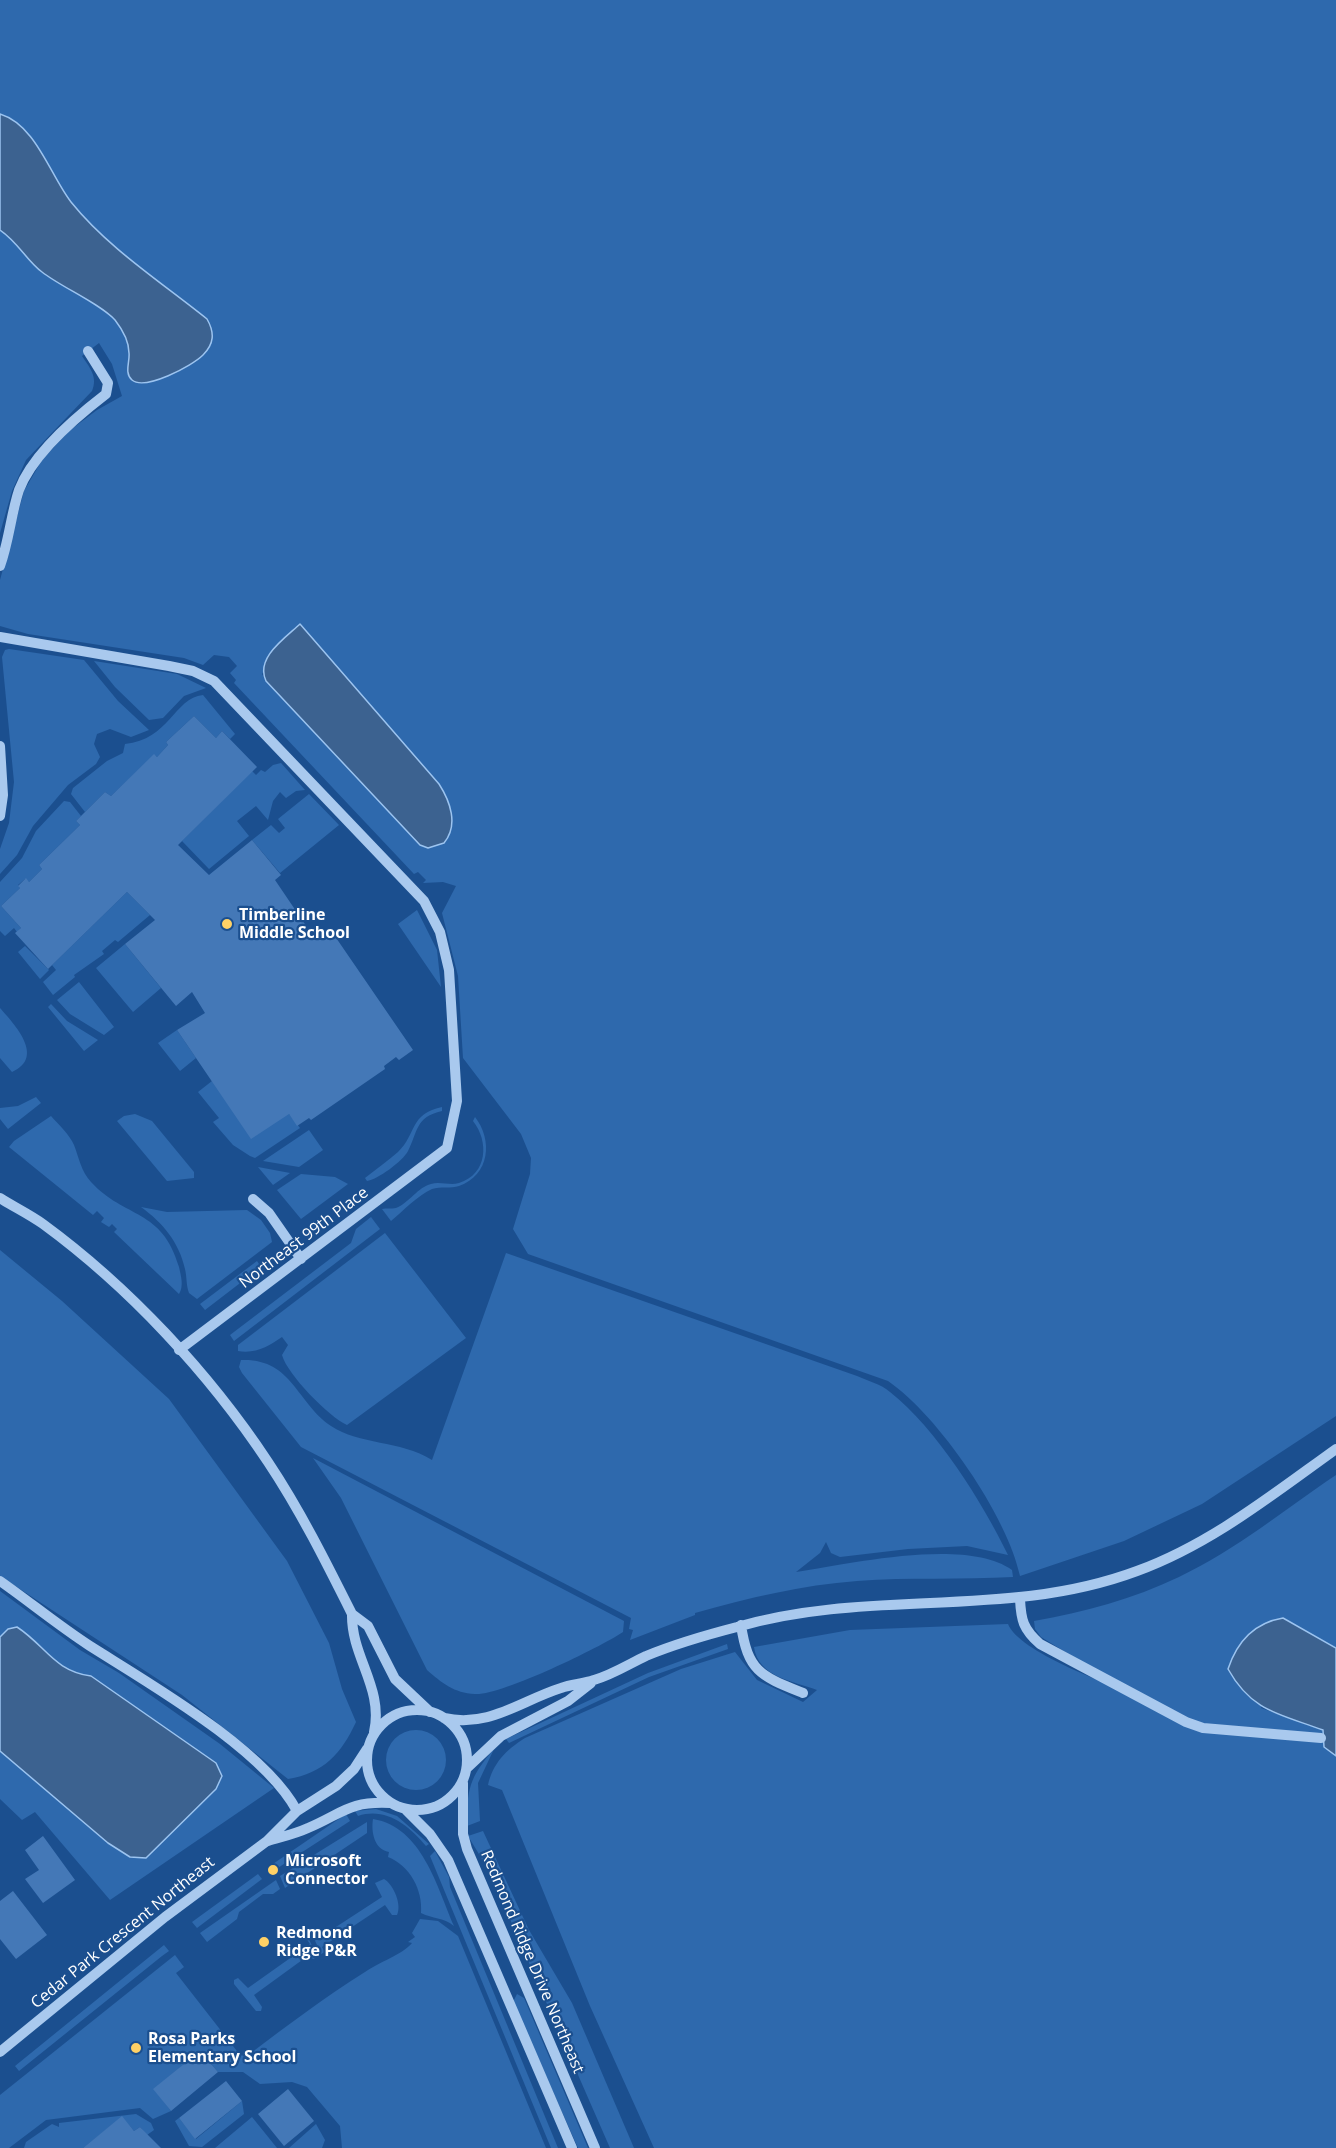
<!DOCTYPE html>
<style>
body{margin:0}
canvas{display:block;background:#1b4f8f}
</style>
<canvas width="1336" height="2148"></canvas>
<script>
const context = document.querySelector('canvas').getContext('2d');
context.lineJoin = 'round';
function fillPath(path, color) {
  context.fillStyle = color;
  context.fill(path, 'evenodd');
}
function trace(path, color, width, dash) {
  context.strokeStyle = color;
  context.lineWidth = width;
  context.lineCap = dash ? 'butt' : 'round';
  context.setLineDash(dash || []);
  context.stroke(path);
}
function label(font, color, halo, rows, align = 'center') {
  context.font = font + ' "Open Sans",sans-serif';
  context.lineWidth = 4.5;
  context.setLineDash([]);
  context.textBaseline = 'middle';
  context.strokeStyle = halo;
  context.fillStyle = color;
  for (const [text, x, y, turn = 0] of rows) {
    context.save();
    context.translate(x, y);
    context.rotate((+turn || 0) * Math.PI / 180);
    context.textAlign = isNaN(turn) ? turn : align;
    if (halo) context.strokeText(text, 0, 0);
    context.fillText(text, 0, 0);
    context.restore();
  }
}
fillPath(new Path2D(`
 M0,0H1336V1416L1202,1504L1124,1541L1020,1576C1008,1517 938,1415 888,1381L528,1254L513,1229L530,1174L531,1158L521,1134L463,1058L458,976L442,913L456,886L443,882L423,883L426,880L418,872L414,874L234,683L236,680L230,673L237,666L229,657L214,655L203,665L184,658L28,634L0,626V580L24,491L42,460L69,431L97,410L122,396L112,364L99,343L82,356C90,368 98,377 92,391L26,460L12,491L0,533ZM300,625L439,784C449,801 453,813 450,833L420,845L266,681L262,674Z
 M9,649L84,660L118,701L149,730L131,737L110,729L97,734L94,744L100,757L96,764L68,785L33,826L17,855L0,874V849L9,823L14,782L2,657L5,650Z
 M94,661L177,674L206,688L184,696L163,718L149,720L115,687Z
 M203,695L235,734L230,739L222,731L216,738L194,716L166,742L168,745L157,757L154,755L111,796L105,792L85,812L71,794L73,788L107,761L123,753L125,744C169,740 174,698 203,695Z
 M281,763L305,790L296,791L286,798L280,792L273,801L268,820L256,806L237,821L249,836L209,869L182,841L252,771L256,775L261,770L265,772L273,765Z
 M309,794L339,825L280,873L252,840L271,825L279,833L285,828L278,819Z
 M64,801L70,802L81,816L76,821L80,825L39,865L42,869L29,882L25,879L18,885L20,888L1,906L21,928L17,932L14,928L5,936L0,931V882L22,858L36,831Z
 M127,892L150,915L118,942L115,940L102,951L104,954L74,975L75,977L53,995L43,982L56,970L52,965Z
 M417,910L437,950L441,987L398,924Z
 M125,944L161,988L133,1012L96,968Z
 M25,946L49,970L40,979L18,952Z
 M79,982L114,1027L104,1035L70,1014L57,1000Z
 M51,1004L67,1021L98,1040L84,1051L48,1007Z
 M0,1008C14,1024 46,1057 12,1072L0,1058Z
 M177,1030L196,1058L180,1071L158,1043Z
 M212,1081L289,1114L300,1128L255,1158L250,1156L233,1145L213,1122L219,1118L198,1092Z
 M36,1097L41,1103L8,1129L0,1119V1108L18,1106Z
 M442,1107V1111C415,1117 418,1132 408,1151C403,1161 377,1180 367,1181L365,1178C376,1169 388,1161 398,1152C417,1134 409,1114 442,1107Z
 M135,1114L152,1121L194,1172V1178L167,1181L117,1121L124,1116Z
 M51,1116C58,1124 70,1135 74,1145C79,1158 81,1171 91,1182C125,1219 162,1208 179,1267C181,1276 184,1286 179,1294L114,1232L117,1229L112,1224L109,1227L101,1222L104,1218L97,1211L93,1215L9,1147L14,1141Z
 M475,1117C493,1140 490,1175 459,1186C451,1189 440,1186 432,1189C418,1195 403,1211 391,1221L382,1209C387,1208 391,1209 396,1208C409,1203 418,1187 431,1184C440,1181 450,1186 459,1183C488,1174 489,1141 473,1121Z
 M309,1130L323,1150L299,1167L263,1161Z
 M258,1167L290,1173L273,1185Z
 M301,1174L335,1177L348,1184L301,1219L277,1190Z
 M141,1207L167,1212L247,1210L261,1220L270,1233L272,1242L197,1299L189,1293C186,1285 187,1277 185,1269C179,1242 163,1223 141,1207Z
 M371,1217L380,1229L234,1341L230,1335L351,1243L356,1229Z
 M385,1233L466,1338L347,1425C329,1417 287,1374 282,1355L288,1345L282,1337C269,1346 256,1354 238,1351V1345Z
 M0,1250L62,1301L169,1399L287,1561L329,1643L342,1689L356,1722C341,1754 324,1773 288,1779L182,1695L0,1576Z
 M506,1253L857,1376C868,1381 881,1384 890,1392C936,1428 983,1503 1008,1555L967,1546L908,1549L840,1557L831,1553L826,1542L820,1553L796,1572C850,1564 966,1537 1012,1570L1013,1577C961,1580 909,1577 857,1581C802,1585 748,1598 695,1613V1615L630,1640L633,1630L629,1629L631,1618L301,1447L242,1373L239,1367L241,1360C292,1358 296,1402 331,1426C359,1445 400,1440 432,1460Z
 M257,1261L261,1267L205,1310L200,1304Z
 M313,1458L624,1621L623,1632C599,1648 500,1696 475,1694C454,1693 442,1683 427,1670L341,1498Z
 M1336,1475V1648L1283,1618L1261,1708L1323,1730L1324,1747L1336,1756V2148H654L590,2006L502,1790L488,1785C493,1763 506,1750 525,1738L681,1669L735,1652L757,1680L803,1702L817,1690C793,1681 758,1677 754,1647L850,1630L1008,1624C1019,1652 1108,1684 1137,1696L1041,1637L1035,1629L1034,1621C1084,1612 1133,1599 1179,1577C1237,1549 1284,1510 1336,1475Z
 M0,1591L80,1650L119,1673L220,1744L274,1788L110,1900L35,1812L22,1820L0,1799Z
 M727,1644L728,1649L649,1677L509,1743L506,1739L648,1673Z
 M386 1760a30 30 0 1 1 60 0a30 30 0 1 1-60 0Z
 M494,1749L478,1783L480,1821L467,1826C467,1789 469,1778 494,1749Z
 M376,1809L397,1816L429,1844L426,1846C408,1825 386,1807 358,1816L355,1811Z
 M346,1814L350,1821L270,1873L267,1868Z
 M373,1819C422,1827 437,1887 454,1926C443,1917 433,1919 421,1913C423,1890 410,1866 388,1857L389,1852C374,1849 371,1832 373,1819Z
 M367,1822V1833L285,1888L280,1876Z
 M483,1831L529,1930L572,2003L634,2148H610L488,1869L468,1836Z
 M435,1851L449,1877L450,1887L558,2148H551L430,1856Z
 M258,1874L262,1879L197,1928L192,1922Z
 M384,1879C394,1885 402,1905 397,1915H392L385,1905L322,1947L325,1952L321,1954L312,1934L314,1933L319,1938L382,1897L375,1883Z
 M276,1880L280,1889L273,1894H263L239,1912L237,1919L207,1942L200,1933Z
 M420,1919L438,1921L458,1936L546,2148H342L340,2126L307,2087L292,2082L260,2084L243,2072H218L200,2051L154,2089L171,2111L153,2119L140,2108L46,2120L9,2148H0V2095L175,1955L184,1967L176,1973L240,2055L250,2057L251,2053C288,2025 325,1997 365,1972C379,1962 402,1955 412,1943L408,1942L415,1937L412,1933Z
 M308,1937L317,1957L313,1959L309,1955L254,1995L262,2007L261,2011H256L234,1984V1980L238,1978L248,1988L310,1944L306,1938Z
 M164,1945L169,1951L162,1956L19,2071L15,2066Z
 M517,1994L524,1998L588,2148H578L513,2002Z
 M242,2101L244,2114L202,2147L189,2146L175,2121L179,2118L196,2139Z
 M136,2114L151,2123L154,2130L147,2135L140,2127L134,2131L122,2117L83,2148H24L26,2142L52,2124L59,2127V2123Z
 M252,2117L277,2148H215Z
 M316,2124L325,2140L322,2148H289Z`), '#2e69ad');
const water = new Path2D(`
 M0,114C36,125 50,175 71,202C108,248 161,282 207,319C215,333 214,344 203,355C192,366 145,391 132,380C124,373 130,362 129,353C129,342 122,329 115,320C99,303 61,287 42,272C27,261 18,242 0,230Z
 M300,624L439,784C450,801 459,825 444,843L428,848L420,845L266,681C255,658 285,638 300,624Z
 M1283,1618L1336,1648V1756L1324,1747L1323,1730C1280,1714 1252,1712 1228,1669C1237,1642 1253,1623 1283,1618Z
 M17,1627C46,1646 54,1671 91,1676L216,1763L222,1776L216,1789L146,1858L130,1857L108,1843L0,1751V1637L8,1629Z`);
fillPath(water, '#3c6290');
trace(water, '#9cc4f0', 1.5);
fillPath(new Path2D(`
 M194,716L216,738L222,731L257,767L178,845L209,875L252,840L281,875L275,880L315,939L330,929L413,1050L399,1060L396,1057L384,1066L385,1069L311,1120L309,1118L297,1126L289,1114L251,1139L177,1030L205,1013L192,992L176,1006L125,944L155,920L127,892L48,969L15,933L21,928L1,906L20,888L18,886L26,878L29,882L42,869L39,865L80,825L76,821L105,792L111,796L154,754L157,757L168,745L166,742Z
 M43,1836L75,1880L43,1903L25,1879L39,1870L25,1850Z
 M13,1891L47,1935L16,1959L0,1939V1901Z
 M200,2051L218,2072L171,2111L153,2089Z
 M226,2081L242,2101L195,2139L179,2118Z
 M288,2089L314,2121L284,2146L258,2114Z
 M122,2116L134,2131L140,2127L161,2148H83Z`), '#4478b7');
trace(new Path2D(`
 M0,566C9,541 11,514 19,490C33,453 76,417 106,394L108,383L88,351
 M0,637L169,666L193,671L214,681L424,901L440,932L449,970L457,1101L447,1148L179,1350
 M0,746L3,795L0,816
 M0,1198C14,1207 29,1214 43,1224C129,1287 209,1373 268,1462C300,1510 326,1562 352,1614L368,1626L395,1679L430,1712
 M253,1199L269,1213L301,1259
 M0,1581C30,1602 59,1626 90,1646C150,1684 264,1749 297,1811
 M1020,1599C1021,1620 1023,1629 1040,1644L1186,1722L1203,1728L1321,1738
 M352,1614C351,1657 384,1688 374,1732
 M741,1625C748,1672 761,1676 803,1693
 M367 1760a50 50 0 1 1 100 0a50 50 0 1 1-100 0Z
 M444,1718C489,1728 520,1701 561,1688C572,1684 583,1684 594,1680C612,1675 629,1664 646,1656C675,1644 706,1635 737,1627C870,1588 1006,1620 1137,1571C1211,1544 1273,1494 1336,1449
 M468,1767L501,1736L568,1701L591,1683
 M463,1783V1834L467,1849L595,2148
 M406,1810L430,1834L448,1860L572,2148
 M268,1841C281,1837 295,1834 308,1828C343,1813 349,1801 390,1803
 M0,2052L165,1917L267,1841L297,1811L336,1786L354,1769L367,1749`), '#a9c9ee', 10);
for (const [x, y, r, color] of [
 [227,924,6,"#ffd166"],
 [273,1870,6,"#ffd166"],
 [264,1942,6,"#ffd166"],
 [136,2048,6,"#ffd166"]
]) {
  const dot = new Path2D();
  dot.arc(x, y, r, 0, 2 * Math.PI);
  context.fillStyle = color;
  context.fill(dot);
  trace(dot, '#1b4f8f', 2);
}
label('bold 16px', '#fff', '#1b4f8f', [
 ["Timberline",239,915],
 ["Middle School",239,933],
 ["Microsoft",285,1861],
 ["Connector",285,1879],
 ["Redmond",276,1933],
 ["Ridge P&R",276,1951],
 ["Rosa Parks",148,2039],
 ["Elementary School",148,2057]
], 'left');
label('16px', '#fff', '#1b4f8f', [
 ["Northeast 99th Place",304,1238,-37],
 ["Cedar Park Crescent Northeast",123,1933,-39],
 ["Redmond Ridge Drive Northeast",532,1962,67]
]);
</script>
